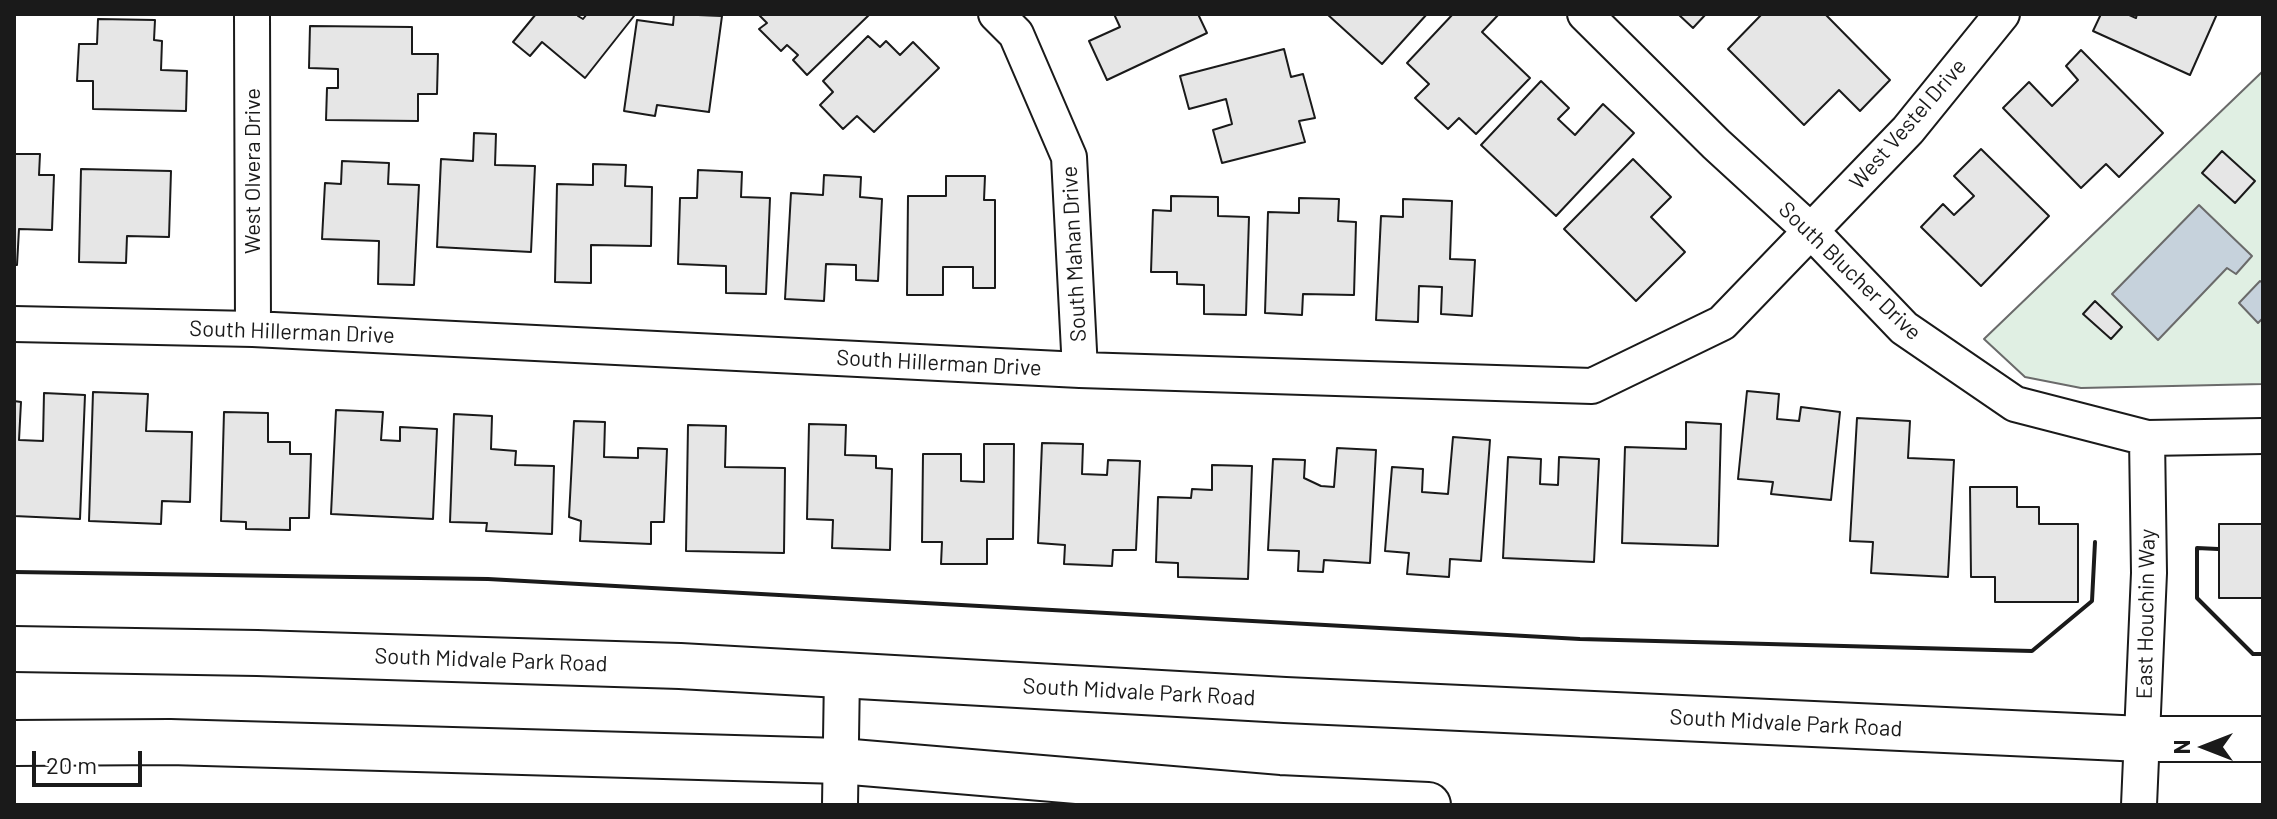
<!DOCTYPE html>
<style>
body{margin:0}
#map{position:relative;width:2277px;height:819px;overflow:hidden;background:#fff;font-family:Barlow,sans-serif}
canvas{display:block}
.frame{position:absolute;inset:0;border:16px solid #1a1a1a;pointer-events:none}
.north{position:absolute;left:2165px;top:707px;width:80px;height:80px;-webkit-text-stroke:6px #fff;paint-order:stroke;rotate:270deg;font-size:22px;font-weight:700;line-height:32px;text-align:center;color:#1a1a1a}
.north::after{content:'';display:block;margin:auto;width:28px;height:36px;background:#1a1a1a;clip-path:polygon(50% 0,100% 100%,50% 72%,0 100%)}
.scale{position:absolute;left:32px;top:751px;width:110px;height:36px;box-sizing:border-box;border:4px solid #1a1a1a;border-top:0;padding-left:10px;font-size:24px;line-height:28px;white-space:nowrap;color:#1a1a1a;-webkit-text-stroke:6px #fff;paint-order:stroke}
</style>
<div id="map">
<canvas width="2277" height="819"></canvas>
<div class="frame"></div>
<div class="north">N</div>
<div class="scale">20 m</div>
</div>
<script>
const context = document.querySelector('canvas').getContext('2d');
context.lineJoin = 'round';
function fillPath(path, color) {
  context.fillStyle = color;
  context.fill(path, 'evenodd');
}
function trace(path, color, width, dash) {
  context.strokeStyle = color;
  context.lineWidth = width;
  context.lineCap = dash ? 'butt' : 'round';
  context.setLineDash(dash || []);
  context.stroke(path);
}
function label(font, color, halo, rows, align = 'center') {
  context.font = font + ' Barlow,sans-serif';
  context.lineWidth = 6;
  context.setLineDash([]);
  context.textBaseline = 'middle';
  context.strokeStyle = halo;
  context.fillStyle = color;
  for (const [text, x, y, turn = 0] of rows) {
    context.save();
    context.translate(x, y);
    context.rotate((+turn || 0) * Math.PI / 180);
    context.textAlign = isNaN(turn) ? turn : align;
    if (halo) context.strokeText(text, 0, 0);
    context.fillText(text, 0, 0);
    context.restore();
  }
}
const green = new Path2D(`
 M2263,71V384L2081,388L2025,377L1984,339Z`);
fillPath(green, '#e0efe3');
trace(green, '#6a6a6a', 2);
const water = new Path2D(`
 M2199,205L2252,256L2236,274L2227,268L2158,340L2112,294Z
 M2260,281L2263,283V318L2258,323L2239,303Z`);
fillPath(water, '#c6d2dc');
trace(water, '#6a6a6a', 2);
const building = new Path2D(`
 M536,14H579L578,16L583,19L587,14H631L634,16L585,78L542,42L530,56L513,42Z
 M674,14L722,16L709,112L657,105L655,116L624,111L637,20L673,25Z
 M758,14H870L807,75L793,60L798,55L787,45L781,51L759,29L767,23Z
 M1114,14H1198L1207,33L1107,80L1089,41L1120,27Z
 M1327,14H1427L1382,64Z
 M1453,14H1499L1482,32L1530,78L1476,134L1459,118L1448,129L1415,98L1429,84L1407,63Z
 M1678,14H1706L1693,28Z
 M1762,14H1825L1890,80L1860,111L1839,90L1804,125L1728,49Z
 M2101,14H2127L2136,18L2137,14H2217L2190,75L2093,31Z
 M98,19L155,20L154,40L162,41L161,70L187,71L186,111L93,109V81H77L79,44H97Z
 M310,26L412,27V54H438L437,94H418V121L326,120L327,88H338V69L309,68Z
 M868,36L880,47L886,41L900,55L913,42L939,68L874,132L857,116L843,129L820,105L833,92L823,81Z
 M1284,49L1291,77L1303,74L1315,118L1299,121L1305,142L1222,163L1213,130L1232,124L1226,99L1189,109L1180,76Z
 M2081,50L2163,133L2119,177L2106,164L2081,188L2003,108L2029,82L2052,106L2078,80L2066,66Z
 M1541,81L1569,108L1558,119L1575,135L1603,104L1634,133L1556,216L1481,145Z
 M474,133L496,134L495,165L535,166L531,252L437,247L441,159L473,161Z
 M1981,149L2049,216L1981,286L1921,227L1943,204L1954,215L1974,196L1954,176Z
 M2222,151L2255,181L2235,203L2202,173Z
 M14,154H40L39,175H54L52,230L19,229L17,265H14Z
 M1633,159L1671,197L1651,217L1685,252L1636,301L1564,229Z
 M342,161L389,163L388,184L419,185L414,285L378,284L379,241L322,239L325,183L341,184Z
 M593,164L626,165L625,186L652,187L651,246L591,245V283L555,282L557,184L593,185Z
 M81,169L171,171L169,237L127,236L126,263L79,262Z
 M698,170L742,172L741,197L770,198L766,294L726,293V266L678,264L680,198H697Z
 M824,175L861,177L860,197L882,199L878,281L856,280V265L826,264L824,301L785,299L791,193L823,195Z
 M946,176H985L984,200H995V288H973V267H943V295H907L908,196H946Z
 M1171,196L1218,197V216L1249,217L1246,315L1204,314V285L1177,284V272H1151L1153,210L1171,211Z
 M1299,198L1339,199L1338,221L1356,222L1354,295L1303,294L1302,315L1265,313L1268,212L1299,213Z
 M1403,199L1452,201L1450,259L1475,260L1472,316L1441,314L1442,287L1419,286L1418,322L1376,320L1381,216L1403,217Z
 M2095,301L2122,327L2111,339L2083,314Z
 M1747,391L1779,394L1777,419L1799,421L1801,407L1840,412L1831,500L1771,494L1773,482L1738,479Z
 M93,392L148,394L146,431L192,432L190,502L162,501L161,524L89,521Z
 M44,393L85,395L80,519L14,516V401L21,402L19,440L43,441Z
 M336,410L383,412L381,440L400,441V427L437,429L433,519L331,514Z
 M224,412L268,413V442H290V454H311L309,518H290V530L246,529V522L221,521Z
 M454,414L492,416L491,449L516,451L515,465L554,466L552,534L486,531L487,523L450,522Z
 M1857,418L1910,421L1908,458L1954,460L1948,577L1871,573L1873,542L1850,541Z
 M574,421L605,422L604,457L638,458V448L667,449L664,522H651V544L580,541L581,521L569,517Z
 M1686,422L1721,424L1718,546L1622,543L1625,447L1686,449Z
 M809,424L846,425L845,455L876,456V468L892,469L890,550L832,548L833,520L807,519Z
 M688,425L726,426L725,467L785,468L784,553L686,551Z
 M1453,437L1490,440L1481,561L1450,559L1449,577L1407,574L1409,553L1385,551L1392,467L1423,469L1422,492L1448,494Z
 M1042,443L1083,444L1082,474L1107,475L1108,460L1140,461L1136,550H1113L1112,566L1064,564L1065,545L1038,543Z
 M984,444H1014L1013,539H987V564H941L942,542H922L923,454H961V481L984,482Z
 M1337,448L1376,450L1370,563L1324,560L1323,572L1298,571L1299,551L1268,550L1273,459L1305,460L1304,478L1321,486L1334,487Z
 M1508,457L1541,459L1540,484L1558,485L1559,457L1599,459L1594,562L1503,558Z
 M1212,465L1252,466L1248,579L1178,577V563L1156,562L1158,497L1191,498L1192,489L1212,490Z
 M1970,487H2017V507H2039V524H2078V602H1995V577H1971Z
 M2219,524H2263V598H2219Z`);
fillPath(building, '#e6e6e6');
trace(building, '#1a1a1a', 2);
const minor = new Path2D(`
 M252,14L253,329
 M996,14L1016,34L1069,157L1080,370
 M1585,14L1716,144L1812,232L1904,328L2015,404L2147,438L2263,436
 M14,324L253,329L1080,370L1592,386L1722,323L1908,130L2002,14
 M840,805L842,674
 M2139,805L2149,573L2147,438`);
const secondary = new Path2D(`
 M14,649L257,653L680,666L1285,700L2143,739H2263
 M14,743L170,742L840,761L1278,798L1428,805`);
trace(minor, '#1a1a1a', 38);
trace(secondary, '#1a1a1a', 48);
trace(minor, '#fff', 34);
trace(secondary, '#fff', 44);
trace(new Path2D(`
 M2218,549L2197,548V598L2253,654H2263
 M14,572L488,579L1580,639L2032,651L2092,601L2095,542`), '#1a1a1a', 4);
label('22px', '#1a1a1a', '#fff', [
 ["West Vestel Drive",1908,124,-49],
 ["West Olvera Drive",253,171,-90],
 ["South Mahan Drive",1074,254,-93],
 ["South Blucher Drive",1850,271,44],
 ["South Hillerman Drive",292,332,2],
 ["South Hillerman Drive",939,363,3],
 ["East Houchin Way",2146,614,-89],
 ["South Midvale Park Road",491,660,2],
 ["South Midvale Park Road",1139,692,3],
 ["South Midvale Park Road",1786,723,3]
]);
</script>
